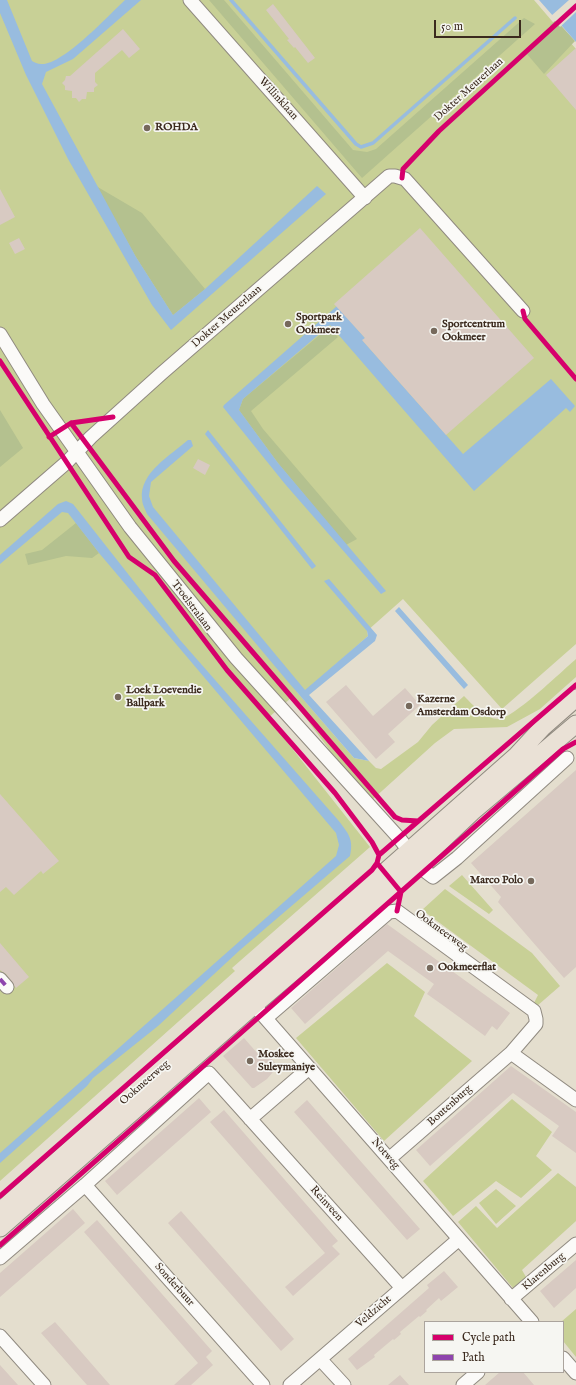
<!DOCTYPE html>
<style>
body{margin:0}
#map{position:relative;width:576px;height:1385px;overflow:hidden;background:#e4dece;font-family:"IM FELL English",serif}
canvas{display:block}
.legend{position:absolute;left:424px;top:1321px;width:140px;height:52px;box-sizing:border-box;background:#f6f6f2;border:1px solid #aba49d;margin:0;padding:5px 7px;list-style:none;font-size:12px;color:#3b2a1e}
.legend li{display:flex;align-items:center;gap:8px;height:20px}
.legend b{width:20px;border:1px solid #aba49d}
.scale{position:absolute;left:434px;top:20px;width:87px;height:18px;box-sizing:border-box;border:2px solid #3b2a1e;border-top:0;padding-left:5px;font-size:12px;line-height:14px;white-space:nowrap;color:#3b2a1e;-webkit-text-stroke:3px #f6f6f2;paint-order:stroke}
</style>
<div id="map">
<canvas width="576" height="1385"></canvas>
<ul class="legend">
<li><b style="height:5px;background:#d6006c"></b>Cycle path</li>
<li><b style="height:5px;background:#8e44ad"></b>Path</li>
</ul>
<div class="scale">50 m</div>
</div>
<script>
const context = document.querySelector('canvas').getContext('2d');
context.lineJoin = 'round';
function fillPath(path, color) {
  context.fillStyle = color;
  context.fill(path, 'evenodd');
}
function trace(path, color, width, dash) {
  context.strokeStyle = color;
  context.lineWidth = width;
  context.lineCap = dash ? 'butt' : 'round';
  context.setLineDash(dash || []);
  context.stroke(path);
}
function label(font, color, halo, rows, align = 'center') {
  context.font = font + ' "IM FELL English",serif';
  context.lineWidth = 3.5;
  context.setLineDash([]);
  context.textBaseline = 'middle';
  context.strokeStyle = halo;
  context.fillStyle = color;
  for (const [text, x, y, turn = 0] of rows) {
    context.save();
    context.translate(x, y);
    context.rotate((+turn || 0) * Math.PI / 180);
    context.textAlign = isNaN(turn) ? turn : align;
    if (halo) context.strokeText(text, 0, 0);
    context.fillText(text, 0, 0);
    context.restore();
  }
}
fillPath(new Path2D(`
 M0,0H534L576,49V644L502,709L403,599L367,631L368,636L306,691L297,692L354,758L369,761L376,768L381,769L418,742L432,725L464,696C473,705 485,719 499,719C514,718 563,670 576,659V677L540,709L507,727L454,729L435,743L372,800L345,771L291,698L268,718L370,847L232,968L235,971L0,1181Z
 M462,875L493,910L489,914L449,886Z
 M445,889L532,953L560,986L537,1006L534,1003L538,995L422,910Z
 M387,963L425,992L414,1016L472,1061L384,1141L296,1038Z
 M512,1099L552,1132L536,1156L552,1170L521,1198L496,1181L453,1216L423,1181Z
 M558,1173L576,1187V1221L522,1270L526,1277L513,1288L458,1222L476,1206L497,1228Z
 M496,1189L516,1206L496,1224L479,1203Z
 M576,1309V1357L563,1341V1322H561Z`), '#c8d096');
fillPath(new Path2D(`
 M209,0H224L353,150L367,152L376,149L524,18L535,24L362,178Z
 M556,20L575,41L544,74L527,54L551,32L550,25Z
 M96,186L142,213L205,289L173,315L136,257Z
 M328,328L338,337L251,411L263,429L357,539L346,545L278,463L239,410L243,399Z
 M0,410L23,448L0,467Z
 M76,523L99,553L92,558L66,556L28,565L25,554L42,550Z`), '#b4c18f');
fillPath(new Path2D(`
 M0,0H7L32,61C34,62 38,64 41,64C62,66 109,15 125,0H141L73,59L46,72L42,84L136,257L173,315L205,289L317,186L326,194L171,330L152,305L68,159L26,75L0,13Z
 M539,0H576V42Z
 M337,306L365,338L363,341L463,454L551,379L575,406L570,412L566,408L474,491L330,325L243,399L239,410L278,463L386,591L381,594L285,484L223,407L224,405Z
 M208,430L316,566L315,567L312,569L205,434Z
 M188,440H191L193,446L151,482L149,496L153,507L305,690L368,636L367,631L324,581L329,579L377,635L375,641L309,695L369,761L354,758L289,683L147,514C145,509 142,504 142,499C139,473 171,455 188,440Z
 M66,501L73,504L180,640L338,820C348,833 354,839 350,856L240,950L158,1026L93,1078L87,1086L0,1163V1153L336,856L339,845L336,833L99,553L68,513L62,512L0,564V555L58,504Z
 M399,607L468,685L464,689L395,611Z`), '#98bcdf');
fillPath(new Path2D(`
 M569,0H576V12L560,27L551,16Z`), '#e4dece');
trace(new Path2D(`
 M231,0L356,144L361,147L373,143L515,18`), '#98bcdf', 3.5);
fillPath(new Path2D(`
 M273,4L315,58L308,63L295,47L294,48L287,40L289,39L266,10Z
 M123,29L140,49L129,58L122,50L95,73V82L98,85L94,88V92H87L86,99H82L79,102L76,98H72V91L65,90V86L62,83L65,80L66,76H70Z
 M576,48V110L546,75Z
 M0,189L15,217L0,225Z
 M420,228L534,358L446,435L362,340L365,338L334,304Z
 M19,238L25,249L15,254L9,243Z
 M198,459L210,465L205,475L193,468Z
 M346,685L373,716L405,688L420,705L388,734L395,742L376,759L326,702Z
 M576,770V967L564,978L498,902L501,897L471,863Z
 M0,794L59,861L43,874L41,871L14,895L6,887L0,892Z
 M387,924L510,1013L497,1030L492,1026L485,1036L444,1006L427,994L434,984L388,951L305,1024L291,1008Z
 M0,943L29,977L16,988L6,974L0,970Z
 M244,1038L258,1054L263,1049L278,1066L267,1079L254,1088H252L223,1056Z
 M511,1066L576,1112V1153L552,1136L559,1126L513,1093L430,1166L416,1150Z
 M199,1098L211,1112L117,1195L105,1181Z
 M307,1100L420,1229L407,1240L294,1112Z
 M224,1110L338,1241L332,1246L340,1254L293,1296L285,1287L325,1253L210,1122Z
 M73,1209L85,1223L0,1297V1273Z
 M181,1211L294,1339L281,1351L168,1223Z
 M97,1220L212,1351L206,1357L213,1365L191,1385H174L198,1363L84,1232Z
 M576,1260V1288L554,1308L540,1291Z
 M444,1271L458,1287L441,1301L439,1298L426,1310L427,1311L420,1317L419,1316L400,1332L401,1334L394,1340L393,1339L374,1355L375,1357L357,1370L348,1359L429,1288L427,1285Z
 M55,1322L63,1331L110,1385H87L41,1333Z
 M0,1365L18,1385H0Z
 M500,1372H523L534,1385H485Z
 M400,1375L409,1385H388Z`), '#d8cac2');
const minor = new Path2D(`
 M190,0L365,198
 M0,334L43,404L130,527L236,658L399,838L425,871L433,877L457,858L567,758
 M0,520L67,462L91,437L162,373L389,176H395L405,179L523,311
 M0,979L7,987
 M254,1005L532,1322
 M266,1018L389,912L397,911L534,1011L536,1019V1024L511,1053
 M250,1119L309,1068
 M389,1159L511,1053L576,1100
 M85,1185L263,1385
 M0,1258L85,1185L209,1073L402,1288
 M511,1299L576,1244
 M0,1336L44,1385
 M563,1358L576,1373
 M320,1359L344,1385
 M290,1385L459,1239
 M463,1385L478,1372`);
const major = new Path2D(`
 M0,1211L385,872L517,755L542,728L576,698
 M0,1228L254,1005L395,885L472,812L576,724`);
trace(minor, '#908a80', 15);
trace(major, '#908a80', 19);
trace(minor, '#fbfaf8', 13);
trace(major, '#eae1d6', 17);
trace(new Path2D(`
 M0,979L7,987`), '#8e44ad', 4, [8, 4]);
trace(new Path2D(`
 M402,178L403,169L439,131L576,6
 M523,311L525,319L576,379
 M0,361L129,557L155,575L227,670L335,793L372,842L379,855
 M71,423L174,561L395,817L402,820L418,821
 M49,437L71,423L113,417
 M377,863L401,892L397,911
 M0,1196L372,870L377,863L379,855L576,685
 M0,1245L563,749L576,742`), '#d6006c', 5);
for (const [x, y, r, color] of [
 [147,128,4,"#76695c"],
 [288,324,4,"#76695c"],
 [434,331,4,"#76695c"],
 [118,697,4,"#76695c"],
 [409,706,4,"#76695c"],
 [531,881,4,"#76695c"],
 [430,968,4,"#76695c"],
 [250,1061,4,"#76695c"]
]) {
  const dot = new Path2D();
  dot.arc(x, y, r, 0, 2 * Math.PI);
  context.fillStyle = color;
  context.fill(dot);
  trace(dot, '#f6f6f2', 1.5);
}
label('11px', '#3b2a1e', '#f6f6f2', [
 ["Dokter Meurerlaan",469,90,-42],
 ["Willinklaan",278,99,48],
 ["Dokter Meurerlaan",227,317,-41],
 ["Troelstralaan",191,606,53],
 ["Ookmeerweg",441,931,36],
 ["Ookmeerweg",145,1083,-41],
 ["Boutenburg",450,1106,-42],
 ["Notweg",385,1154,49],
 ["Reinveen",326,1204,48],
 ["Klarenburg",544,1272,-40],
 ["Sonderbuur",174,1285,48],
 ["Veldzicht",374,1312,-41]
]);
label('bold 11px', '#3b2a1e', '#f6f6f2', [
 ["ROHDA",155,128],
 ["Sportpark",296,318],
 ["Ookmeer",296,331],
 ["Sportcentrum",442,325],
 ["Ookmeer",442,338],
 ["Loek Loevendie",126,691],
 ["Ballpark",126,704],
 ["Kazerne",417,700],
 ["Amsterdam Osdorp",417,713],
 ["Marco Polo",523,881,"right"],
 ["Ookmeerflat",438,968],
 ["Moskee",258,1055],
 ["Suleymaniye",258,1068]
], 'left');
</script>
